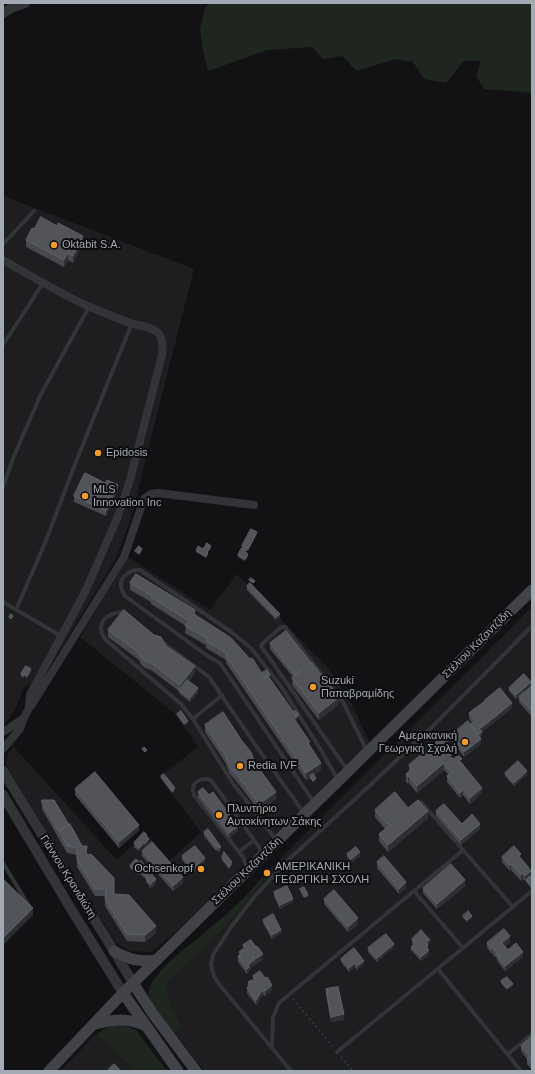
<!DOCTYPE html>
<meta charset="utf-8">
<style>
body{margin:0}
#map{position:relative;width:535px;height:1074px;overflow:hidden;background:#121214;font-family:Arial,sans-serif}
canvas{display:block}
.frame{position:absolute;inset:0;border:4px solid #a3aab4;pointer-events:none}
</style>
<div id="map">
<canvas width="535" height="1074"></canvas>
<div class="frame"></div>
</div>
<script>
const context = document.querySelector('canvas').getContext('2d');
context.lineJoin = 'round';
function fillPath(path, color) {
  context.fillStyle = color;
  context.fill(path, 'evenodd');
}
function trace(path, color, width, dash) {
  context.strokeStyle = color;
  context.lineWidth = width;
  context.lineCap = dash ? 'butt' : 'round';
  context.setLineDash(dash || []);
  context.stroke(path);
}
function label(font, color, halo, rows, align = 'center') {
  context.font = font + ' Arial,sans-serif';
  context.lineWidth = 4;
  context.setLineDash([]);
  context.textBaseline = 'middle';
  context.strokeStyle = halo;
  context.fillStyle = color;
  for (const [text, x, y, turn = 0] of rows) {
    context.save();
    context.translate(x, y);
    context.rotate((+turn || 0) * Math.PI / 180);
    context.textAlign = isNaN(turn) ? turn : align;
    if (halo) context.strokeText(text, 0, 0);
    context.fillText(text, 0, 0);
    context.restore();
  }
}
fillPath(new Path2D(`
 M3,195L9,198L194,269L130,521L115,560L41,681L24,687L16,707L3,727Z
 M128,557L210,610L237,574L329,669L352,704L370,744L341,769L300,813L204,906L177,931L151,952L130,951L116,943L6,767V763L7,756L13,746L117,860L146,833L169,861L201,832L159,777L198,747L174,713L80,637Z
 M532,607V1071H204L175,1033L183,1028L172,1009L166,983L238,913L263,881V876Z
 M96,1034L135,1071H60Z`), '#1e1e20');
fillPath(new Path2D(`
 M209,3H532V93L484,89L476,76L481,61H464L446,83L424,79L413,62L396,59L356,71L343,56L323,59L312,47L267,50L208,71L203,50L200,29L205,8Z
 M263,876V881L238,913L199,952L166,983L172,1009L183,1028L175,1033C169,1026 150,1004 149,996C147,988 153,980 158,974C166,964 181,951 192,943C217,922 243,902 263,876Z
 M119,1024L129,1027L136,1030L167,1071H135L96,1034L108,1027Z`), '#1e261f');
trace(new Path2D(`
 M293,999L334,1048
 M341,1057L353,1071`), '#393b3f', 1.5, [2, 3]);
trace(new Path2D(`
 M3,244L34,211
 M3,345L43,283
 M3,487L14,456L41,394L89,307
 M3,602L61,636
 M16,610L45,543L77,459L132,323
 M126,614L123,612C106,613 94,624 106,640L181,704L193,719L232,782L277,841
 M161,641L209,677L261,753L304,813
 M193,719L222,695
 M348,771L261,646L262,644L281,627H285L343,702L367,751
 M421,802L513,907
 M315,804L220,663L209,657L125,596C124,594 123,592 122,590C117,578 130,569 140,570L230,631L251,648L280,685L321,750L338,780
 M239,852L254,840
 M3,863L29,906
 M249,869L245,863L243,857L194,795C190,782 200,777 211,780L264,854
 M414,891L463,948
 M438,969L521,1071
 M272,1048L273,1017L279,1003L462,851
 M337,1052L532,891
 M508,1054L532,1034
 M291,1071L219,984L214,976L211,965L213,955L231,927L254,897L288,860L352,802L431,728L532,626`), '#333438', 4);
trace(new Path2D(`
 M3,260C31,276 60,294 90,307C104,313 119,319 133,324C141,326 150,326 157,332C163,337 163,347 162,355L130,480L118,516L86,590L30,695L29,708L24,718L3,732
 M31,706L124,557L144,499L151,494L158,493L254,505
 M3,749L20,729L24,718`), '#333438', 8);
trace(new Path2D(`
 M3,13L13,7L25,3
 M3,771L114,951L133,983
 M3,795L68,904L123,993`), '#333438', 10);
trace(new Path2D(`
 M114,951C130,960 139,962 157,960
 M133,983L153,1014L196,1071
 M123,993L178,1071
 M94,1024C114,1020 126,1017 146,1026
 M49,1071L123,993L532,590`), '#414348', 11);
fillPath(new Path2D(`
 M34,229L83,243L73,263L68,260L64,267L26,247V240Z
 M85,473L118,490L106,516L74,502V496Z
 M257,534L248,551L242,548V546Z
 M211,548L208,552V554L206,558L196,552V550Z
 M135,551H142L139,555L135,552Z
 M246,552L248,556L245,561L238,557V555Z
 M130,583L195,615L262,673L270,677L269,678L293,712L299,716L297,718V724L310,746L321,770L314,775L316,780L313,782L310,778L306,780L235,676L226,663V660L206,648V645L185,633L186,626L151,604V602L130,590Z
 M247,586L280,617L276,620L247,590Z
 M108,630L166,646L195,673L189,681L198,692L190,702L179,693V691L151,670L145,668L142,666L139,660L108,637Z
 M270,643L339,704L319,720L292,685L293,677L270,649Z
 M31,671L27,678L24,676L23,678L21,676V674Z
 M531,685L516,699L509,691V688Z
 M532,686V717L519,702V697Z
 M485,700L512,708L482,732V735L480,737L481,744L464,757L451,740V735L470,725L472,723L469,719V713L485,701Z
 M177,714L188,723L184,725L177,715Z
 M205,725L255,763L276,799L259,811L237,782L230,774L225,762L205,732Z
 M452,754L451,755V757L453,759L462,763L482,793L470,804L463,795L460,798L447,782V776L449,775L444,770L417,793L409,783L408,784L406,781V774L409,771V765Z
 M505,773L527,774L514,786L505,776Z
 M161,776L175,790L172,793L161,778Z
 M75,789L139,830L119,848L75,795Z
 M198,792L209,795L238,831L229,838L198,798Z
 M42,803L82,846L114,894L156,933L145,942L127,941L105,906V896H95L77,867V855L67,853L42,809Z
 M408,808L428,818L388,852L379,841V834L385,829L375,817V810Z
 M436,811L462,824L480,829L461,845L436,816Z
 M204,832L221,850L219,852L217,850L216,851L204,836Z
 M147,837L149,842L145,846L144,845L139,851L134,847V843Z
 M142,851L183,883L173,891L142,856Z
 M347,854L360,856L351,863L347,857Z
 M182,856L205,862L193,872L182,860Z
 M502,857L521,859L529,870L530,877L532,879L531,888L526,882V881H525L523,879L521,881L511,870L510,871L502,862Z
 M222,858L232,864L229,869L222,860Z
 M136,859L153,876L156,883L151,888L146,882V879L140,874L138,875L134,870L133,871L130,868V866Z
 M377,862L406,888L399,894L377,868Z
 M465,886L437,909L423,893V888Z
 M274,892L293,902L280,909L274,896Z
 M324,899L358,924L348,932L324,904Z
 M463,916L472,918L467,922L463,918Z
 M263,920L281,933L272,939L263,923Z
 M412,939L430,943L428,944V949L429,954L421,961L411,950V947L413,945L412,943Z
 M510,942L505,946L508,950L523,957L505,971L498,962L496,957H495L493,955V953L492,954L487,948V943Z
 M243,945L263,959L255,965L254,962V965L251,967V969L249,970V972L247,974L238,962V956L239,955V952L243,950Z
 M394,947L377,962L368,952V948Z
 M341,959L364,964L357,970L355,967L349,972L341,962Z
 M253,976L272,990L265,996L263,994V996L260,998V1000L258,1001V1004L256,1005L247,993L248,982L253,981Z
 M501,981L513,985L507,990L501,983Z
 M326,989L344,1020L331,1022L326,995Z
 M532,1036V1070L527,1064V1059L521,1051V1046Z`), '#48494f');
fillPath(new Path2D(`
 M83,236V243L73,263V256Z
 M68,253V260L64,267V260Z
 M118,485V490L106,516V511Z
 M96,487V492L93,498V492Z
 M257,532V534L248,551V549Z
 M280,614V617L276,620V617Z
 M195,666V673L180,692V685Z
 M31,669V671L27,678V676Z
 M531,682V685L516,699V695Z
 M198,688V692L190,702V698Z
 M339,697V704L319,720V713Z
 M512,703V708L482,732V735L477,739V735L481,733V728Z
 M299,715V716L297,718V724L294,718Z
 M481,739V744L464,757V752Z
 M452,747V754L451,755V762L444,764V770L417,793V786L447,751Z
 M321,763V770L310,777V776V778L306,780V773Z
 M527,771V774L514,786V783Z
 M409,776V783L408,784V777Z
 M316,778V780L313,782V781Z
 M482,788V793L470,804V798Z
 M463,790V795L460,798V793Z
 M276,792V799L259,811V804Z
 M428,811V818L388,852V845Z
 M480,824V829L461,845V840Z
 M139,825V830L119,848V842Z
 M238,826V831L229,838V833Z
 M149,839V842L145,846V843Z
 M144,842V845L139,851V848Z
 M221,847V850L219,852V848Z
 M360,852V856L351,863V859Z
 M205,858V862L193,872V869Z
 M511,864V870L510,871V865Z
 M529,868V872L531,871V876L525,881V876Z
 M523,873V879L521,881V875Z
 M183,877V883L173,891V886Z
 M156,879V883L151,888V884Z
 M465,880V886L437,909V904Z
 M406,882V888L399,894V889Z
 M308,895V897L304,898V897Z
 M293,899V902L280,909V905Z
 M33,908V915L3,945V938Z
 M472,916V918L467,922V920Z
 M358,918V924L348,932V927Z
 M156,926V933L145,942V935Z
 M281,930V933L272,939V935Z
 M510,936V942L502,948V943Z
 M430,940V943L426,946V942Z
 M394,944V947L377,962V958Z
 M494,947L493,953L492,954V949Z
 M429,950V954L421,961V957Z
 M523,952V957L505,971V966Z
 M263,954V959L255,965V959Z
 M252,957H253L254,965L251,967V969L249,970V972L247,974V969Z
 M364,961V964L357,970V966Z
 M355,963V967L349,972V968Z
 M513,984V985L507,990V988Z
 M272,985V990L265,996V991Z
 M263,988V996L260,998V1000L258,1001V1004L256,1005V1000L261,989Z
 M344,1014V1020L331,1022V1017Z`), '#2e2f33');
const building = new Path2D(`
 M41,217L57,226L58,223L83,236L73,256L68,253L64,260L26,240L32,228L34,229Z
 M85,473L105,483L107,480L118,485L106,511L74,496ZM96,487L101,489L99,495L93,492Z
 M251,529L257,532L248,549L242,546Z
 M207,543L211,546L207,552L208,553L206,556L196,550L198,546L203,549Z
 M139,546L142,549L139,553L135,551Z
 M242,548L246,550L245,552L248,554L245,559L238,555Z
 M136,574L195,610L194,614L231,638L250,659L252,658L265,678L268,676L297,717L294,719L310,742L308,743L321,763L306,773L235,669L226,656L227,654L206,641L207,638L185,626L189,621L151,597L152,596L130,583Z
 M251,578L255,581L253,583L249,580Z
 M250,583L280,614L276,617L247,586Z
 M124,610L154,635L161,637L166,646L195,666L180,685L151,663L145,661L142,659L139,653L108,630Z
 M11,614L13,616L11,619L9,617Z
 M286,631L311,663L295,675L270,643Z
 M312,663L339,697L319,713L292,678Z
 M26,666L31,669L27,676L24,674L23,676L21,674Z
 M267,670L270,675L265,678L262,673Z
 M524,674L531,682L516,695L509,688Z
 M187,680L198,688L190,698L179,690Z
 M532,686V711L519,697Z
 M500,688L512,703L481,728L469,713L485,701V700Z
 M181,711L188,721L184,723L177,714Z
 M296,711L299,715L296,716L293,712Z
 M223,712L242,741L251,752L255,763L276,792L259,804L237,775L230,767L225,755L205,725Z
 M468,721L481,739L464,752L451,735Z
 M474,722L482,732L478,735L470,725Z
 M443,737L452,747L447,751L451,755L443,762L444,763L417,786L409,776L408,777L406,774L412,769L409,765Z
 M144,747L147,750L145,752L142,749Z
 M458,755L462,759L459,760L482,788L470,798L463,790L460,793L447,776L451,773L444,764V763L451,757L453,759Z
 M518,761L527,771L514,783L505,773Z
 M95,772L139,825L119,842L75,789Z
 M164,774L175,788L172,791L161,776Z
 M313,774L316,778L313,781L310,776Z
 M203,788L209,795L213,792L238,826L229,833L198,792Z
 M395,792L408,808L418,800L428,811L388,845L379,834L390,825L388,823L387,824L375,810Z
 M42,800H54L69,825L59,831V832L42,803Z
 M444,804L462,824L472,814L480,824L461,840L436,811Z
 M70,824L82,846H87L86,854L92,855L114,878V894L129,895L156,926L145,935L127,934L105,899L106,889H95L77,860V848L67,846L59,831Z
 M208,829L221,847L219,848L217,846L216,847L204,832Z
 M144,832L147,835L146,836L149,839L145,843L144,842L139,848L134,843Z
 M152,842L183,877L173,886L142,851Z
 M195,846L205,858L193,869L182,856Z
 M514,846L521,854L519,856L529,868V869L531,871L525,876L523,873L521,875L511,864L510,865L502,857Z
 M356,847L360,852L351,859L347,854Z
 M224,852L232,862L229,867L222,858Z
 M384,856L406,882L399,889L377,862Z
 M136,859L139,862L134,867V868L133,869L130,866Z
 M141,861L153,874L152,875L156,879L151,884L146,879L147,877L140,870L138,871L134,867Z
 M451,864L465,880L437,904L423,888Z
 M530,876L532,879V886H531L526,880Z
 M3,879L33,908L3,938Z
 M287,886L293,899L280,905L274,892Z
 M304,887L308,895L304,897L300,889Z
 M334,890L358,918L348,927L324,899Z
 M468,911L472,916L467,920L463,916Z
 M273,914L281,930L272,935L263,920Z
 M504,929L510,936L502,943L508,950L516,943L523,952L505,966L498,957L499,956L496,953L497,951H495L493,950L495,948L494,947L492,949L487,943Z
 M421,930L430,940L426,942L428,945L426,947L429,950L421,957L411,947L415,943L412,939Z
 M386,934L394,944L377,958L368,948Z
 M251,940L256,947L257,946L263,954L255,959L253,957H252L254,960L250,962L251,963L248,965L249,967L247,969L238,956L241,954L239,952L243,949L245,952L247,950L243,945Z
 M354,948L364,961L357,966L355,963L349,968L341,959Z
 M260,971L265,978L267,977L272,985L265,991L263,988L261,989L263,991L259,994L260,995L257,997L258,998L256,1000L247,988L250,985L248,982L252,980L254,983L256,981L253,976Z
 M507,977L513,984L507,988L501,981Z
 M338,987L344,1014L331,1017L326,989Z
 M532,1036V1065L527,1059L529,1057L531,1059H532L521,1046Z
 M114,1064L121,1071H107Z`);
fillPath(building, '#52545a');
trace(building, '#5e6168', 1);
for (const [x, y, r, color] of [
 [54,245,4,"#f09d2e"],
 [98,453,4,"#f09d2e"],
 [85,496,4,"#f09d2e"],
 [313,687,4,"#f09d2e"],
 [465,742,4,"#f09d2e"],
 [240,766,4,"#f09d2e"],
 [219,815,4,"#f09d2e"],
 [201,869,4,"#f09d2e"],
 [267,873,4,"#f09d2e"]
]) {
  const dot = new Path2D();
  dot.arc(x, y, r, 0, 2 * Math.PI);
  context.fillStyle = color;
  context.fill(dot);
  trace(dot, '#0d0d0e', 1.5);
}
label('11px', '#a3aab4', '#0d0d0e', [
 ["Oktabit S.A.",62,245],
 ["Epidosis",106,453],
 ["MLS",93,490],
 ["Innovation Inc",93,503],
 ["Suzuki",321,681],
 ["Παπαβραμίδης",321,694],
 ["Αμερικανική",457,736,"right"],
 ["Γεωργική Σχολή",457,749,"right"],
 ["Redia IVF",248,766],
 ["Πλυντήριο",227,809],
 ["Αυτοκίνητων Σάκης",227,822],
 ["ΑΜΕΡΙΚΑΝΙΚΗ",275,867],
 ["ΓΕΩΡΓΙΚΗ ΣΧΟΛΗ",275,880],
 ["Ochsenkopf",193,869,"right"]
], 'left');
label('11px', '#a3aab4', '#0d0d0e', [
 ["Στέλιου Καζαντζίδη",477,644,-45],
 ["Στέλιου Καζαντζίδη",247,871,-44],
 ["Γιάννου Κρανιδιώτη",68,877,58]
]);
</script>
